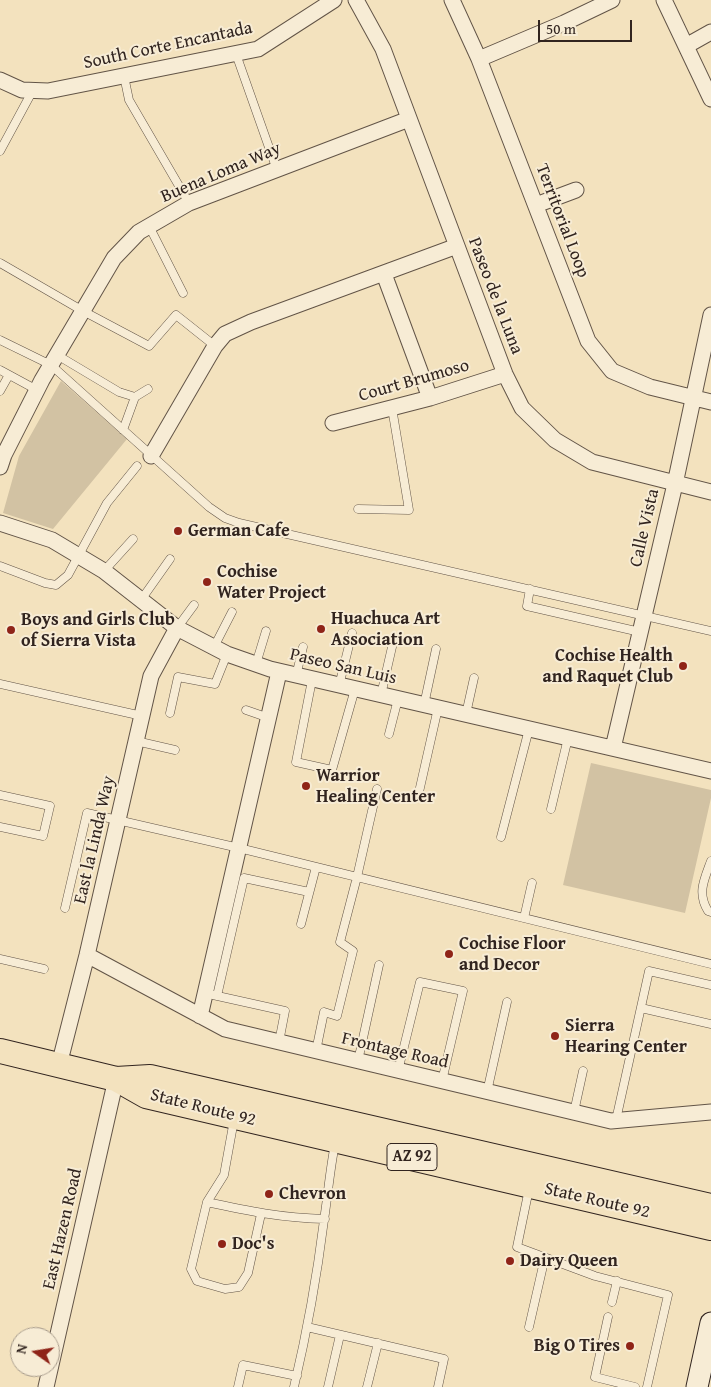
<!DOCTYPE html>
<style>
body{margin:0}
#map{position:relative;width:711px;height:1387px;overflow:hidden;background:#f3e2be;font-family:"Gentium Book Plus",serif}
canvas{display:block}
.north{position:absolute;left:10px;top:1327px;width:50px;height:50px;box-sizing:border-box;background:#f7ecd5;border:1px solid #a89c8c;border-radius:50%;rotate:283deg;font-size:14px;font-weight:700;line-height:20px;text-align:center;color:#31241f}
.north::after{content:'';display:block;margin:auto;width:18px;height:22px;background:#8f2418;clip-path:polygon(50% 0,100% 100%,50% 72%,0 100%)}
.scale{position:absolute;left:538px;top:20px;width:94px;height:22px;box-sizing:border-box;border:2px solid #31241f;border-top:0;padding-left:6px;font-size:15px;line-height:18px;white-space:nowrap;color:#31241f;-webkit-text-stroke:4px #f7ecd5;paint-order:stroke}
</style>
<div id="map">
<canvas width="711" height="1387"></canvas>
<div class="north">N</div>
<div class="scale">50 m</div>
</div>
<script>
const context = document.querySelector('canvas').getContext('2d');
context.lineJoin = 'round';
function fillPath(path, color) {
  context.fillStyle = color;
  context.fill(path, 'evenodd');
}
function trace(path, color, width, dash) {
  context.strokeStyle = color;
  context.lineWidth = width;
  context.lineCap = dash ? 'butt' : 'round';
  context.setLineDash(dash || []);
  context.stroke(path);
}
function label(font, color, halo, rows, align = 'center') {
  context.font = font + ' "Gentium Book Plus",serif';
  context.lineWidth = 4;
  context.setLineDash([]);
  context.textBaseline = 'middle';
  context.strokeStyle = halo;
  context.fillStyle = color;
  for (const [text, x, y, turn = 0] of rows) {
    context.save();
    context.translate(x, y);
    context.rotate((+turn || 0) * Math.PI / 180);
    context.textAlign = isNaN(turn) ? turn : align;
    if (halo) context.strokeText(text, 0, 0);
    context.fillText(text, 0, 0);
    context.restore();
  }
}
fillPath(new Path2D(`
 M61,381L127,439L53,529L3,513L19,456Z
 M591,763L711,790V798L685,913L563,885Z`), '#d2c2a3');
const lane = new Path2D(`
 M236,54L277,170
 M124,76L129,100L189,203
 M0,151L33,90
 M149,226L183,293
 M0,263L83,311L149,346L176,315L215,346
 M0,340L51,365L209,507L225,518L239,523L711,631
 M57,355L119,392L135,397L148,389
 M0,370L37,390
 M0,391L9,375
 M123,430L135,397
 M358,509L409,510L392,408
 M0,566L45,583L56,585L68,575L107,503L137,466
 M104,571L133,539
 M530,589L527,606L640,632
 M141,600L170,559
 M177,628L194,605
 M214,647L232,612
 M256,664L266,631
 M296,676L303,647
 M312,680L296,762L332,770L355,689
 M0,684L142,716
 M339,686L352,633
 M381,695L392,647
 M424,705L436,649
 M246,710L269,718
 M170,713L178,677L215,684L227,654
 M466,714L474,678
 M389,734L398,699
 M136,741L175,750
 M419,792L438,708
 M0,795L50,806L43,836L0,827
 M551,809L568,738
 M501,837L529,729
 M711,861C704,880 697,893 708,911L711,912
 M65,908L87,813L239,848L711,964
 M524,918L532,883
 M301,924L316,867
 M0,959L44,969
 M213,995L285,1011L279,1042
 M217,996L244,878L309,892
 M641,1008L711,1024
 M316,1051L324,1012L337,1016L353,951L340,942L357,877L377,789
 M358,1061L379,965
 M398,1071L420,982L463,991L442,1081
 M487,1092L507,1002
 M574,1112L583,1071
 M234,1120L224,1175L207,1202L191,1269L197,1281L225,1289L239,1287L248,1273L261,1214
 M616,1120L649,971L711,985
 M529,1189L517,1247L595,1276L668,1295L647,1387
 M207,1202C248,1211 282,1218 325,1219
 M612,1302L617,1281
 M608,1317L595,1377L635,1387
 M307,1327L444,1359L438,1387
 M529,1327L545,1257
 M238,1387L243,1365L297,1376
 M294,1387C307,1332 317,1276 324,1220C328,1194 330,1169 335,1144
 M328,1387L340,1335
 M367,1387L378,1343`);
const street = new Path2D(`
 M356,0L383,49L505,374L522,408L555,440L592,462L711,492
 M452,0L479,59L588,341L612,371L650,387L711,402
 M664,0L711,99
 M686,46L711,32
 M479,59L564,23L612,0
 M0,80L22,90L48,91L258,49L334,0
 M536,205L576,190
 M384,274L430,398
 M333,423L430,398L505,374
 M151,456L215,346L225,334L251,322L457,246
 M0,467L4,455L42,380L114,258L139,232L189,203L409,119
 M0,523L52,540L104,571L177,628L227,654L270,669L711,771
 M613,748L675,484L711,315
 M87,955L225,1029L611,1121L711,1112
 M200,1016L279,672
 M59,1065L87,955L151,676L177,628
 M46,1387L116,1079`);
const secondary = new Path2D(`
 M697,1387L711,1323`);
const primary = new Path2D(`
 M0,1051L116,1079L146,1096L711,1228
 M116,1079L150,1077L711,1206`);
trace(lane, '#625447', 9);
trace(street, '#625447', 17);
trace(secondary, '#31241f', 23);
trace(primary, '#31241f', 26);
trace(lane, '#f7ecd5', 8);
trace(street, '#f7ecd5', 15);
trace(secondary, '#f7ecd5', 21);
trace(primary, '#f3e2be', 24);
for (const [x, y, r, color] of [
 [178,531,5,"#8f2418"],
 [207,582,5,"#8f2418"],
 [321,629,5,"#8f2418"],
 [11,630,5,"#8f2418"],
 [683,666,5,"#8f2418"],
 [306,786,5,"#8f2418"],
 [449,954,5,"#8f2418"],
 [555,1036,5,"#8f2418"],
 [269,1194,5,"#8f2418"],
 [222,1244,5,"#8f2418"],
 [510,1261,5,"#8f2418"],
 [630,1346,5,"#8f2418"]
]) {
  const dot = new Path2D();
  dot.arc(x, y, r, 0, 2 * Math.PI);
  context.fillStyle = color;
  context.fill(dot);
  trace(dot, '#f7ecd5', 2);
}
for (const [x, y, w] of [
 [412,1157,50]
]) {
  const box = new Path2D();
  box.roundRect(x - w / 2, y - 13.5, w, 27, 4);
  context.fillStyle = '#f7ecd5';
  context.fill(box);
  trace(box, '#31241f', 1);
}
label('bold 16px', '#31241f', null, [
 ["AZ 92",412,1157]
]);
label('18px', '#31241f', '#f7ecd5', [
 ["South Corte Encantada",168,46,-12],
 ["Buena Loma Way",221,173,-23],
 ["Territorial Loop",562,221,69],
 ["Paseo de la Luna",495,296,69],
 ["Court Brumoso",414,381,-16],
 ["Calle Vista",645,528,-77],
 ["Paseo San Luis",343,667,13],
 ["East la Linda Way",95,840,-77],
 ["Frontage Road",395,1051,13],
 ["State Route 92",203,1108,14],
 ["State Route 92",597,1201,13],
 ["East Hazen Road",63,1229,-77]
]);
label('bold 18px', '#31241f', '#f7ecd5', [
 ["German Cafe",188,531],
 ["Cochise",217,572],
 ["Water Project",217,593],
 ["Huachuca Art",331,619],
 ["Association",331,640],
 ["Boys and Girls Club",21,620],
 ["of Sierra Vista",21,641],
 ["Cochise Health",673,656,"right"],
 ["and Raquet Club",673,677,"right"],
 ["Warrior",316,776],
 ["Healing Center",316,797],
 ["Cochise Floor",459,944],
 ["and Decor",459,965],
 ["Sierra",565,1026],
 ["Hearing Center",565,1047],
 ["Chevron",279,1194],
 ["Doc's",232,1244],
 ["Dairy Queen",520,1261],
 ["Big O Tires",620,1346,"right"]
], 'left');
</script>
